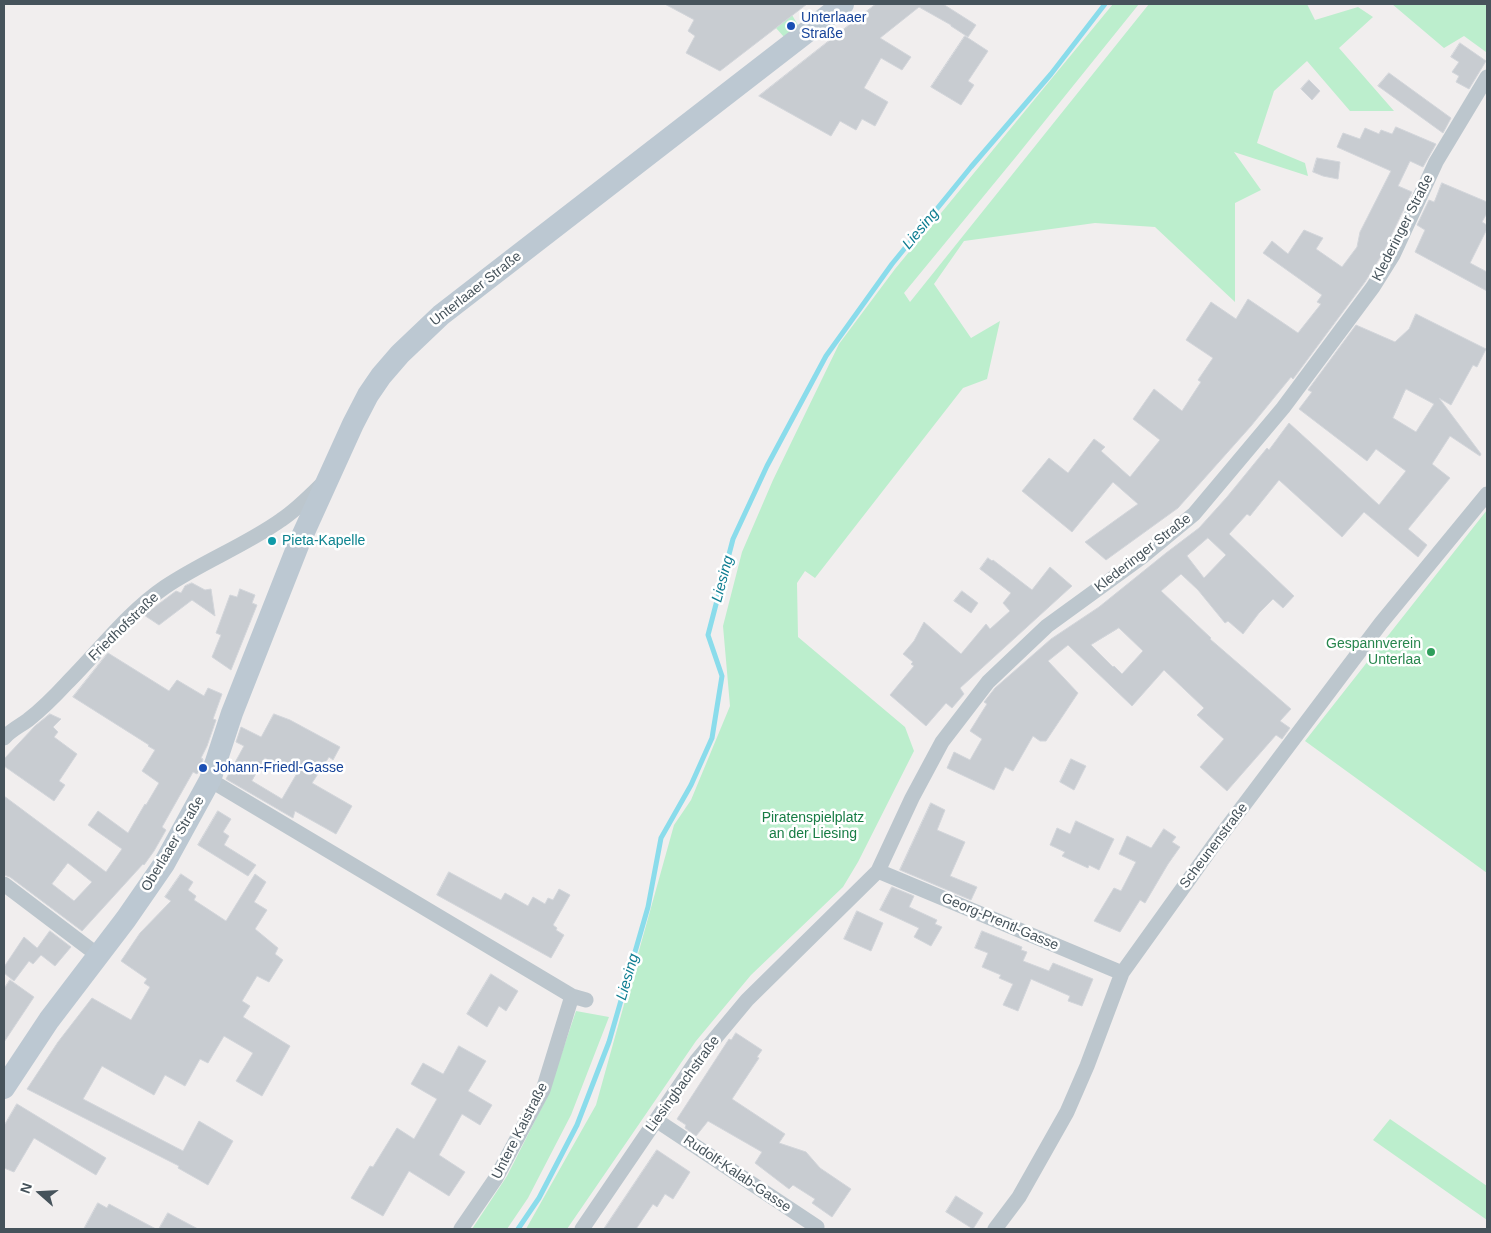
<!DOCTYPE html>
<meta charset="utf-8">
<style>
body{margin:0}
#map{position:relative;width:1491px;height:1233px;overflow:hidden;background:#f1eeee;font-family:Arial,sans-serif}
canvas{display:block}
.frame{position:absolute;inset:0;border:5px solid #46535b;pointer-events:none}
.north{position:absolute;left:15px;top:1168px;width:50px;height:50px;-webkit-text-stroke:4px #fff;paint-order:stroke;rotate:289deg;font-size:14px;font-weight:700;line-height:20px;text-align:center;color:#46535b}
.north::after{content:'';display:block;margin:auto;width:18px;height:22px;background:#46535b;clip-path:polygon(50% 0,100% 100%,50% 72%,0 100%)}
</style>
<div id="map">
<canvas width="1491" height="1233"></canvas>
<div class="frame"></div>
<div class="north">N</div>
</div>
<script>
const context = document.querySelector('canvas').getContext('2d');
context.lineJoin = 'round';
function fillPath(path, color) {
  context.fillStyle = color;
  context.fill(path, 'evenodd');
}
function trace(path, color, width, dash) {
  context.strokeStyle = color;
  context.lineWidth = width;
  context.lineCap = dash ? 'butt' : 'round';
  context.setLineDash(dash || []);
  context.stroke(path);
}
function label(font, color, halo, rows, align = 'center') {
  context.font = font + ' Arial,sans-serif';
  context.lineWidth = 5;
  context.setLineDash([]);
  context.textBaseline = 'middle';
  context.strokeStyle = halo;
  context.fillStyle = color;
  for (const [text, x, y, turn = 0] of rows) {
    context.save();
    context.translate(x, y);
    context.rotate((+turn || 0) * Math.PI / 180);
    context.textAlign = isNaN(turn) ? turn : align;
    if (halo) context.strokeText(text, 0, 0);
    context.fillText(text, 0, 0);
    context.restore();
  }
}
fillPath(new Path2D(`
 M1113,4H1139L1015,158L904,293L910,302L1149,4H1307L1315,20L1358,7L1373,17L1339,48L1394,111H1350L1307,61L1274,91L1257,143L1305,163L1308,176L1234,152L1261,190L1235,203V302L1155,227L1095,223L964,241L934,284L971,338L1000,321L987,379L963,388L815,578L805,571L797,583L798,637L905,727L914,751L858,862L843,887L751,975L696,1041L567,1229H526L596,1105L674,825L691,800L730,706L723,626L742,552L773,480L839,344L895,269Z
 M1392,4H1487V50L1486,52L1464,36L1444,48Z
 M792,15L798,25L784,37L776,28Z
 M1487,510V873L1305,741Z
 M576,1011L609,1017L571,1115L528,1198L507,1229H472L507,1176L547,1097Z
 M1390,1119L1487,1186V1220L1373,1140Z`), '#bceecd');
trace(new Path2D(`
 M518,1229L539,1198L577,1125L609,1042L648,907L661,838L691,785L712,738L722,676L708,635L733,539L767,466L826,356L892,264L971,167L1051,74L1105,4`), '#8adceb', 5);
const building = new Path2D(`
 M665,4H807L720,71L686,53L695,36L688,31L694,20Z
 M876,4H943L976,25L968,37L951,26V25L919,7L880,38L911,57L902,70L881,58L864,88L888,102L875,126L862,119L856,130L840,121L831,136L759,96Z
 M965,36L988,51L968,81L974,85L961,105L931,87Z
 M1460,43L1486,61L1469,89L1456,82L1459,76L1452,72L1459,62L1451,57Z
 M1389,73L1451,118L1443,133L1378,86Z
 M1309,80L1320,91L1312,100L1301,89Z
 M1396,127L1436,144L1423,167L1410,161L1398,186L1412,192L1383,253L1365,282L1293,379L1291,377L1251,426L1178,508L1106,560L1085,542L1138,504L1113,482L1072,532L1022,491L1049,458L1068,473L1094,439L1105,447L1101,451L1130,477L1160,440L1133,419L1154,389L1182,411L1201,382L1198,380L1213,358L1186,340L1211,302L1236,319L1248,299L1298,333L1321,304L1317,302L1322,295L1263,253L1272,241L1288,254L1304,230L1323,238L1316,249L1342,267L1357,247L1360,232L1391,171L1337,147L1343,133L1360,139L1365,128L1379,134L1381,130L1392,134Z
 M1317,158L1340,162L1338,179L1323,176L1313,172Z
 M1442,183L1487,202V213L1482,222L1487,225V229L1470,263L1487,272V291L1415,252L1425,230L1417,225L1429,200L1434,202Z
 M1416,314L1486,349L1477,367L1473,365L1451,405L1439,398L1481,454L1480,456L1450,436L1432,464L1450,478L1408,529L1427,545L1418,557L1364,512L1342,537L1279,480L1250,516L1247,514L1229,534L1294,596L1283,608L1273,599L1259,613L1243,634L1228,621L1225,623L1198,590L1181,574L1161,591L1211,638L1210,639L1291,709L1280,721L1290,728L1282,739L1276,735L1227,791L1200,767L1224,739L1197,715L1204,708L1164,670L1132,706L1068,645L1048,661L1078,693L1046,741H1040L1033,736L1013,771L1005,767L994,790L947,768L954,752L970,760L982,739L970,731L987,704L984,702L995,688L1051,639L1099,607L1166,553L1199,528L1227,497L1267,448L1269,450L1289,423L1379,505L1406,471L1376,449L1367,461L1299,409L1312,392L1308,390L1356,325L1395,342L1409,329ZM1406,389L1434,404L1416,432L1393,418ZM1208,538L1226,555L1204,578L1187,556ZM1119,628L1143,651L1122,674L1114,666L1113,667L1091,645Z
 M988,558L992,561L993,560L1032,590L1050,567L1072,586L960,688L964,694L952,708L946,703L926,726L890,695L914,666L911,664L913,662L903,654L914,641L924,622L961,654L986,624L990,629L1010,611L1003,603L1011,593L980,569Z
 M192,583L205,590L211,589L215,616L192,600L159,625L144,615L176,591L181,593L185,586Z
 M240,589L255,595L252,603L257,605L231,670L212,657L221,635L216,633L230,595L237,597Z
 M962,591L978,603L971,613L954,601Z
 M108,653L169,691L177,680L204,696L208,688L222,694L213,719L216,720L207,746L201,758L203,759L200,769L197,774L193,772L162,827L166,830L154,851L144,865L143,864L82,931L10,877L4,875V796L106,872L122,849L88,825L98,811L128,833L145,804L146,805L159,783L142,771L155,750L148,746L149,745L73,697ZM68,863L92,882L74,901L52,884Z
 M50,714L61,719L53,727L58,732L54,737L77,754L59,781L65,785L54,801L4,766V759L35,726Z
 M274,714L290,720L340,747L333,760L329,757L312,783L352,806L336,834L295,811L293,818L226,779L244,746L236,742L241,727L261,737ZM265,758L296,775L282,799L252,781Z
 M1071,759L1086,766L1074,790L1060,782Z
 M931,803L945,810L937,830L965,842L950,876L977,887L971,900L900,870Z
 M218,811L231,819L223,832L229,836L224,845L256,865L248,876L198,845Z
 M1076,821L1114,839L1099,870L1089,865L1088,868L1062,856L1065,852L1050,845L1057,828L1070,834Z
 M1164,829L1176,837L1172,842L1180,847L1168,864L1145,903L1140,900L1120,932L1094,921L1114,888L1121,891L1136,862L1119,854L1127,836L1151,848Z
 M449,872L501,900L505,893L528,906L533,897L545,904L548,898L553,900L559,889L570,895L553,925L557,928L556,930L564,935L551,958L437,895Z
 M181,874L193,882L188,890L196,896L194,900L226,921L255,874L266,882L254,902L267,910L255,929L278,948L275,954L283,960L269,982L257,976L242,1001L250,1006L243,1017L290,1046L262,1096L236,1081L253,1053L224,1036L208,1063L200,1059L185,1086L165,1075L154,1095L102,1066L83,1099L183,1151L199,1121L233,1141L208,1185L178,1168L179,1166L27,1089L58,1042L92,998L131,1020L150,987L144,983L147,979L121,961L140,933L171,901L165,897Z
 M892,887L914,896L909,907L937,920L935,924L942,927L931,946L914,937L919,928L880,910Z
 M857,911L883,923L871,951L844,939Z
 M50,931L71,947L55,966L41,955L33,964L29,961L14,981L4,973V967L24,937L37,948Z
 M982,931L1022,947L1021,950L1027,952L1023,961L1049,971L1053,963L1093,979L1082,1006L1068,1001L1070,996L1031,979L1018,1011L1003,1005L1013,984L999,978L1001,975L982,967L988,953L975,948Z
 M491,974L518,991L506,1011L499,1006L487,1027L467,1014Z
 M10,980L34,997L4,1042V989Z
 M736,1033L762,1050L757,1057L759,1058L732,1099L785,1134L779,1143L806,1152L820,1168L851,1189L832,1217L812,1203L815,1199L793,1185L789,1189L755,1163L762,1152L708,1121L696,1136L685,1128L686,1125L677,1119L729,1039L731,1040Z
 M459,1046L486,1061L468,1091L492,1105L480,1125L462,1114L439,1155L465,1172L449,1196L409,1171L383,1216L351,1198L370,1166L373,1167L397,1128L414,1139L437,1099L411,1084L423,1063L443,1074Z
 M17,1104L106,1158L96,1175L34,1138L14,1172L4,1168V1126Z
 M657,1150L690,1172L673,1199L665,1194L657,1207L653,1204L636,1229H604Z
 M956,1196L983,1213L973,1229L946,1212Z
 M98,1203L107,1208L109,1204L156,1229H84Z
 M168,1213L198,1229H159Z`);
fillPath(building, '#c8ccd1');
trace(building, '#d2d5da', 1);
trace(new Path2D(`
 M4,738C11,730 20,726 28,720C42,709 55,696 67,683C99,651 127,613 165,587C202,562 246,545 281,520C296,510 308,498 321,485
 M210,780L572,996L586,1000
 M878,871L1122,973
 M4,884L99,956
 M656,1120L817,1227
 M461,1229L496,1178L543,1090L572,996
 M582,1229L697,1060L747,1000L878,871L912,798L942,742L988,682L1047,626L1142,557L1194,514L1283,408L1373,287L1393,255L1436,162L1487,77
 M995,1229L1019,1197L1067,1112L1087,1066L1122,973L1213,846L1381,623L1487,494`), '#bcc6cd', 15);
trace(new Path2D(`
 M4,1088L49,1020L126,919L164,864L210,780L232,713L299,543L353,424L368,395L381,376L400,354L441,315L843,4`), '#bcc8d2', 22);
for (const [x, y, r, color] of [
 [791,26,5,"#1a4fb4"],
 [272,541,5,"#0f9aa8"],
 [1431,652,5,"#2e9e5b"],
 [203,768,5,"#1a4fb4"]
]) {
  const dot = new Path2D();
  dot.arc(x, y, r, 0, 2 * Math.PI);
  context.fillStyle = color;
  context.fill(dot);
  trace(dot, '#fff', 2);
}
label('14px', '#164399', '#fff', [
 ["Unterlaaer",801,18],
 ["Straße",801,34],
 ["Johann-Friedl-Gasse",213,768]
], 'left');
label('14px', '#46535b', '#fff', [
 ["Klederinger Straße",1403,228,-63],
 ["Unterlaaer Straße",476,289,-38],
 ["Klederinger Straße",1143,553,-38],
 ["Friedhofstraße",124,627,-44],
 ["Oberlaaer Straße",173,844,-59],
 ["Scheunenstraße",1214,846,-53],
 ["Georg-Prentl-Gasse",1000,922,23],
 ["Liesingbachstraße",683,1084,-54],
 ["Untere Kaistraße",520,1131,-63],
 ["Rudolf-Kalab-Gasse",737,1174,34]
]);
label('14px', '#0d838f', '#fff', [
 ["Pieta-Kapelle",282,541]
], 'left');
label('14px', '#27864d', '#fff', [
 ["Gespannverein",1421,644],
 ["Unterlaa",1421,660]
], 'right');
label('14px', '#177c44', '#fff', [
 ["Piratenspielplatz",813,818],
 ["an der Liesing",813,834]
]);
label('italic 15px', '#0e7d91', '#fff', [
 ["Liesing",921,229,-50],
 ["Liesing",723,579,-75],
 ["Liesing",628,977,-74]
]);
</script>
